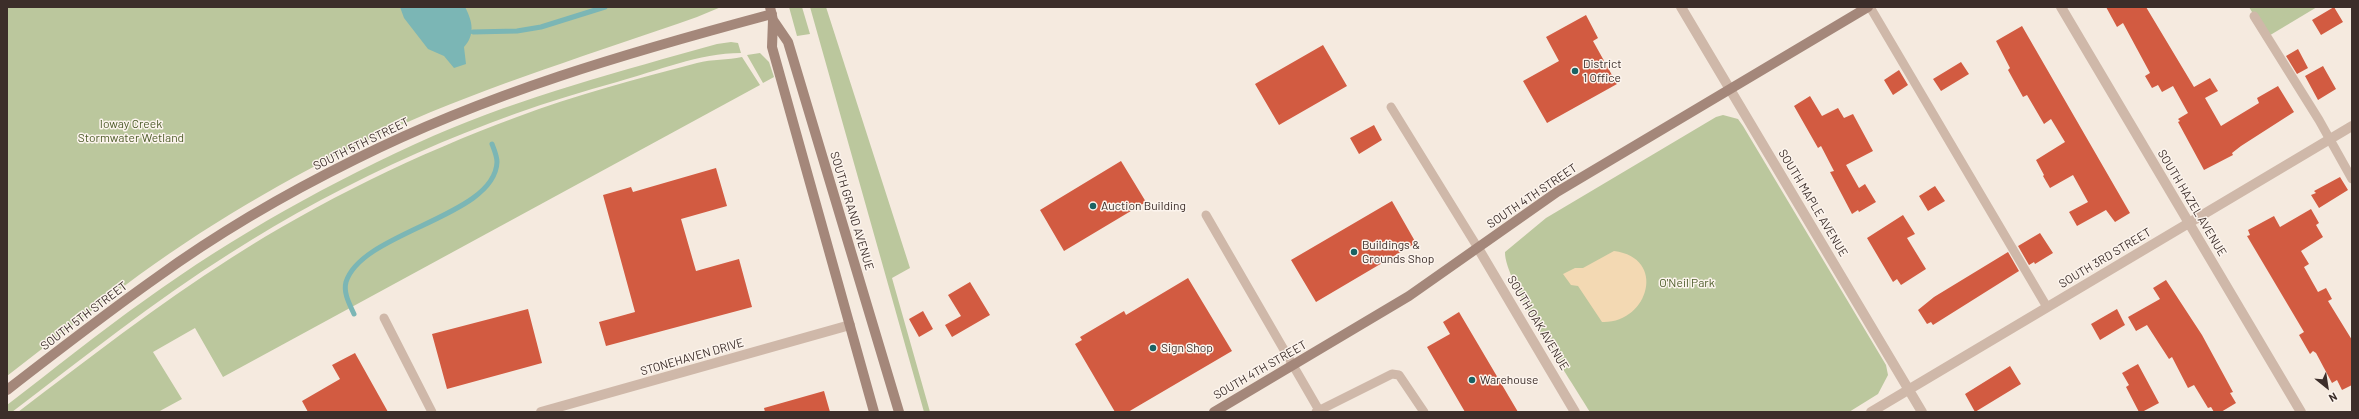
<!DOCTYPE html>
<style>
body{margin:0}
#map{position:relative;width:2359px;height:419px;overflow:hidden;background:#f5eadf;font-family:Barlow,sans-serif}
canvas{display:block}
.frame{position:absolute;inset:0;border:8px solid #3c2e2a;pointer-events:none}
.north{position:absolute;left:2307px;top:367px;width:40px;height:40px;-webkit-text-stroke:3px #fcf4ed;paint-order:stroke;rotate:150deg;font-size:11px;font-weight:700;line-height:16px;text-align:center;color:#3c2e2a}
.north::after{content:'';display:block;margin:auto;width:14px;height:18px;background:#3c2e2a;clip-path:polygon(50% 0,100% 100%,50% 72%,0 100%)}
</style>
<div id="map">
<canvas width="2359" height="419"></canvas>
<div class="frame"></div>
<div class="north">N</div>
</div>
<script>
const context = document.querySelector('canvas').getContext('2d');
context.lineJoin = 'round';
function fillPath(path, color) {
  context.fillStyle = color;
  context.fill(path, 'evenodd');
}
function trace(path, color, width, dash) {
  context.strokeStyle = color;
  context.lineWidth = width;
  context.lineCap = dash ? 'butt' : 'round';
  context.setLineDash(dash || []);
  context.stroke(path);
}
function label(font, color, halo, rows, align = 'center') {
  context.font = font + ' Barlow,sans-serif';
  context.lineWidth = 3;
  context.setLineDash([]);
  context.textBaseline = 'middle';
  context.strokeStyle = halo;
  context.fillStyle = color;
  for (const [text, x, y, turn = 0] of rows) {
    context.save();
    context.translate(x, y);
    context.rotate((+turn || 0) * Math.PI / 180);
    context.textAlign = isNaN(turn) ? turn : align;
    if (halo) context.strokeText(text, 0, 0);
    context.fillText(text, 0, 0);
    context.restore();
  }
}
fillPath(new Path2D(`
 M7,7H721L697,17C595,53 492,84 394,128C304,168 218,218 139,275C94,308 51,342 7,376Z
 M789,7H802L810,34L797,36Z
 M810,7H826L910,268L892,278L930,412H924Z
 M2249,7H2317L2267,37Z
 M731,42L738,43L741,53C699,53 657,71 617,82C480,119 348,178 229,254C153,302 83,358 12,412H7V405C53,370 98,333 145,300C235,235 332,181 433,136C525,96 621,71 717,44Z
 M760,53L769,62L774,77L763,83L747,55Z
 M742,57L760,85L223,377L195,328L153,352L182,399L158,412H18C88,359 157,305 231,258C320,201 417,154 517,117C575,95 637,79 697,63C712,59 728,60 742,57Z
 M1723,115L1738,119L1743,126L1886,365L1888,375L1878,394L1849,412H1590C1572,382 1504,281 1505,252L1546,218L1716,117Z`), '#bbc79d');
fillPath(new Path2D(`
 M1614,251C1668,258 1648,324 1602,322L1578,286L1571,285L1563,274L1575,268H1583Z`), '#f3d9b3');
fillPath(new Path2D(`
 M400,7H465C473,22 475,35 464,47L466,64L454,68L444,56L428,49L404,18Z`), '#7bb6b5');
trace(new Path2D(`
 M473,32L517,31L541,27L605,7
 M354,314C350,305 343,293 346,282C362,231 495,217 497,162C497,156 494,149 492,144`), '#7bb6b5', 5);
fillPath(new Path2D(`
 M2106,7H2146L2194,87L2210,78L2218,91L2205,98L2221,126L2259,103L2257,98L2278,86L2294,112L2241,146L2232,153L2233,155L2204,170L2178,122L2180,121L2178,119L2188,113L2173,86L2162,92L2158,85L2152,88L2145,76L2150,73L2123,23L2117,27Z
 M2334,7L2343,22L2321,35L2312,20Z
 M1586,15L1598,38L1593,41L1617,84L1547,123L1523,81L1559,61L1546,37Z
 M2022,26L2130,213L2115,222L2106,210L2077,226L2069,212L2088,202L2073,175L2050,188L2043,176L2044,175L2036,160L2065,142L2051,119L2044,124L2027,95L2023,97L2008,70L2010,68L1996,41Z
 M1323,45L1347,86L1279,125L1255,84Z
 M2298,49L2308,68L2297,74L2286,56Z
 M1961,62L1969,74L1941,91L1933,79Z
 M2323,66L2336,89L2318,100L2305,76Z
 M1899,70L1908,85L1893,95L1884,80Z
 M1810,96L1822,116L1838,108L1844,118L1853,114L1873,151L1846,165L1859,188L1865,184L1876,202L1859,212L1858,210L1852,214L1830,172L1834,171L1821,146L1818,148L1794,106Z
 M1374,125L1382,140L1359,154L1350,138Z
 M1121,161L1146,202L1064,251L1040,210Z
 M716,168L727,206L681,219L696,271L739,259L752,307L606,346L599,322L635,312L603,195L631,187L633,192Z
 M2340,177L2348,190L2319,208L2311,195L2316,193L2314,191Z
 M1935,186L1945,201L1928,211L1919,196Z
 M1392,201L1416,243L1316,302L1291,260Z
 M2311,209L2319,223L2316,225L2323,237L2301,251L2309,264L2304,267L2318,292L2326,288L2332,299L2328,301L2352,340V385L2342,390L2337,380L2332,383L2316,353L2313,351L2310,354L2299,335L2304,332L2247,236L2250,235L2248,230L2274,216L2280,227Z
 M1903,215L1915,234L1907,238L1926,269L1901,285L1897,279L1893,282L1867,238Z
 M2040,233L2053,253L2035,264L2034,262L2029,265L2018,246Z
 M2008,252L2019,271L1933,325L1931,322L1927,324L1918,310L1934,297Z
 M1188,278L1232,351L1128,412H1115L1075,344L1082,340L1080,337L1124,311L1126,315Z
 M2166,280L2202,335L2233,392L2230,393L2236,403L2221,412H2214L2211,407L2208,408L2194,385L2188,388L2172,357L2169,359L2147,325L2136,331L2128,317L2160,299L2153,288Z
 M970,282L990,315L952,337L945,325L961,316L948,295Z
 M528,309L542,363L447,389L432,334Z
 M2117,309L2125,325L2100,340L2091,324Z
 M923,311L933,329L919,337L909,319Z
 M1459,312L1518,412H1465L1427,347L1450,334L1443,322Z
 M355,353L388,412H308L302,401L340,379L332,365Z
 M2138,364L2159,403L2142,412H2139L2126,387L2129,385L2122,373Z
 M2010,366L2021,384L1975,412L1965,394Z
 M824,391L830,412H765L764,408Z`), '#d25b41');
trace(new Path2D(`
 M1870,7L2047,307
 M2254,16L2319,120L2352,179
 M1391,107L1478,248
 M1206,215L1320,412
 M384,318L432,412
 M1316,412L1392,374L1399,375L1424,412`), '#cfb8a9', 9);
trace(new Path2D(`
 M1681,7L1922,412
 M2061,7L2301,412
 M1478,248L1575,412
 M541,412L850,325
 M1871,412L2352,126`), '#cfb8a9', 10);
trace(new Path2D(`
 M770,7L773,20L772,47L874,412
 M773,20L788,42L899,412
 M7,390C56,352 105,314 156,278C218,233 287,193 356,159C488,93 630,52 772,14
 M1214,412L1409,296L1557,192L1868,7`), '#a4877a', 10);
for (const [x, y, r, color] of [
 [1575,71,4,"#1a6263"],
 [1093,206,4,"#1a6263"],
 [1354,252,4,"#1a6263"],
 [1153,348,4,"#1a6263"],
 [1472,380,4,"#1a6263"]
]) {
  const dot = new Path2D();
  dot.arc(x, y, r, 0, 2 * Math.PI);
  context.fillStyle = color;
  context.fill(dot);
  trace(dot, '#fcf4ed', 1.5);
}
label('12px', '#3c2e2a', '#fcf4ed', [
 ["District",1583,64],
 ["1 Office",1583,78],
 ["Auction Building",1101,206],
 ["Buildings &",1362,245],
 ["Grounds Shop",1362,259],
 ["Sign Shop",1161,348],
 ["Warehouse",1480,380]
], 'left');
label('12px', '#4e5d2b', '#fcf4ed', [
 ["Ioway Creek",131,124],
 ["Stormwater Wetland",131,138],
 ["O'Neil Park",1687,283]
]);
label('12px', '#3c2e2a', '#fcf4ed', [
 ["SOUTH 5TH STREET",361,144,-26],
 ["SOUTH 4TH STREET",1532,196,-34],
 ["SOUTH MAPLE AVENUE",1813,203,59],
 ["SOUTH HAZEL AVENUE",2192,203,59],
 ["SOUTH GRAND AVENUE",852,211,73],
 ["SOUTH 3RD STREET",2105,258,-31],
 ["SOUTH 5TH STREET",84,316,-37],
 ["SOUTH OAK AVENUE",1538,323,59],
 ["STONEHAVEN DRIVE",692,357,-16],
 ["SOUTH 4TH STREET",1260,370,-30]
]);
</script>
